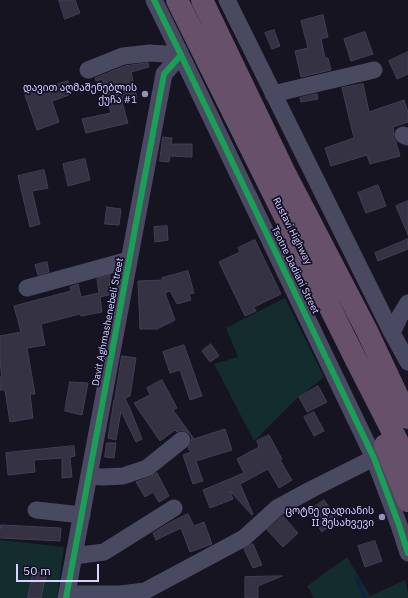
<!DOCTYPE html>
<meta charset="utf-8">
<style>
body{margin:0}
#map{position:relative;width:408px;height:598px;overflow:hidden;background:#161421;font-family:"IBM Plex Sans",sans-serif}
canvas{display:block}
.scale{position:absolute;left:16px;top:564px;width:83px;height:18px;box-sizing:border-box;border:2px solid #d9d4ff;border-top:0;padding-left:5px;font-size:12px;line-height:14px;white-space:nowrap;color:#d9d4ff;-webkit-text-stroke:3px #130f26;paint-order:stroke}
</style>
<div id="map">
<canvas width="408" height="598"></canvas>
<div class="scale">50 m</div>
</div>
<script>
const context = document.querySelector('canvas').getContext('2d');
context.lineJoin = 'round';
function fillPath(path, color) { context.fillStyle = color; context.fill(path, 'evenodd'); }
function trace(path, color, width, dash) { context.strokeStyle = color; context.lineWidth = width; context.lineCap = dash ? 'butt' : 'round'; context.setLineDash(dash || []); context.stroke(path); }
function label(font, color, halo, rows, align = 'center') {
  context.font = font + ' "IBM Plex Sans","Noto Sans Georgian",sans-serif'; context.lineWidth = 3.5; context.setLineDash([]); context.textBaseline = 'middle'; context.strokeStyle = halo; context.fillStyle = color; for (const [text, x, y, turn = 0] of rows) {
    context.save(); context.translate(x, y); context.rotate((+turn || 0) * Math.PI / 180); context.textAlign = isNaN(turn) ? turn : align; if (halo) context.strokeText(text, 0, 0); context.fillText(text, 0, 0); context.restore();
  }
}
fillPath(new Path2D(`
 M285 298 324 377 295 400 254 441 214 364 238 357 226 328Z
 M0 540 64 547 57 598H0Z
 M347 557 370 596 405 580 408 593V598H314L307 586Z`), '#132c2d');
trace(new Path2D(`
 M357 579 365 598`), '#0d2144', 3.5);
const building = new Path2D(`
 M59 0H75L80 13 65 19Z
 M323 15 328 37 321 39 325 58H328L331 70 301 77 295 51 308 48 301 21Z
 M274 30 280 46 272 49 265 33Z
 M365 32 373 54 351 61 344 39Z
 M408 52V74L397 79 389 61Z
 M148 63 149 67 131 72 137 98 122 102 128 123 86 133 82 119 111 113 102 79 96 81 95 78 125 66Z
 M68 81 71 89 67 90 69 95 52 101 59 122 37 130 25 95Z
 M363 84 369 112 404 100 408 112V122L393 127 394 131 393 137 396 142 400 156 370 164 367 155 331 166 325 148 354 138 342 88Z
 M317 94 318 99 301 102 300 98Z
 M163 137 172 138 171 144H192V157L170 156 169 162 160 161Z
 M85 159 90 180 68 186 63 164Z
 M44 170 48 188 32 191 40 224 30 227 18 176Z
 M378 185 386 206 366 213 358 193Z
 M408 201V235L396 206Z
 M107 207 121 209 119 225 105 224Z
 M167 226 168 240 155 242 154 227Z
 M408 239V249L378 261 375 253Z
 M255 240 281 294 254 307 256 311 245 316 219 262 240 252 238 248Z
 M47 262 49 272 38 275 35 265Z
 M188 271 194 293 189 294 191 300 177 304 170 291 165 293 175 320 157 329H140L138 281 163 280 162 278Z
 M110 275 109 295 100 297 102 312 81 316 80 314 41 324 45 345 27 348 35 394H30L33 418 10 422 5 390H0V377H2L0 364V336L21 332 14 306 71 291 70 287 78 284 81 297 99 293 97 279Z
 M211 344 219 356 210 362 202 351Z
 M184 345 202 396 190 400 180 370 170 373 163 352Z
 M122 356 136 358 130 396 125 398 128 405V406H129L142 439 136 442 121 411 116 440 108 438 114 400H115V398Z
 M162 380 177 408 173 410 194 439 225 429 232 450 196 461 203 481 193 484 183 455 191 452 188 448 191 443 192 438 190 434 185 431 181 430 177 432 175 430 160 441 134 403 150 395 147 388Z
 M70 382 88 383 82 415 65 411Z
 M318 386 327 402 307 412 299 397Z
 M314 412 324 431 314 436 304 417Z
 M269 435 282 459 280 460 292 480 279 488 268 469 240 484 253 514 252 515 230 491 233 499 210 508 203 490 244 473 237 459 259 447 257 441Z
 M107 443H116L114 458 105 457Z
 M74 446 75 456 70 457 72 477 62 478V458L34 460 35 472 8 475 6 453Z
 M157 473 169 496 159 502 153 492 145 497 136 482 150 477Z
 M324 500 338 519 322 532 308 512Z
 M188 514 194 526 204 522 212 544 190 552 181 528 156 540 153 533 169 523Z
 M283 516 298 533 283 547 267 530Z
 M1 525 61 528 60 541 0 538Z
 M375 541 382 561 365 567 358 546Z
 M253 544 262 565 253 568 244 549Z
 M34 571 46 574 41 598H28Z
 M282 576 258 586V598H245V577Z`);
fillPath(building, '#343243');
trace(building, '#433f54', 1);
trace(new Path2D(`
 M154 0 181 55 374 458 399 525 408 553
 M227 0 392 333 408 362
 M88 70 123 56 150 53 181 55
 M273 94 374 70
 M403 135 408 137
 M27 288 129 260
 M392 333 400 316 408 303
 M89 476 103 477 123 476 147 468 182 440
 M36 510 82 515
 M74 556 104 552 174 508
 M67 594H120L145 591 244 538 277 508 312 489 374 458
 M66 598 164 74 181 55`), '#4a4962', 17);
trace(new Path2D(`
 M177 0 357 362 408 462
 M202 0 285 173 367 331 408 418
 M385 445 408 501`), '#67516a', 22);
trace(new Path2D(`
 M154 0 181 55 374 458 399 525 408 553
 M66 598 164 74 181 55`), '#1a9f57', 6);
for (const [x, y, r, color] of [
 [145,94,4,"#9591b1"],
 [382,517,4,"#9591b1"]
]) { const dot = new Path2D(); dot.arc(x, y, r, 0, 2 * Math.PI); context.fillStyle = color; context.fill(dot); trace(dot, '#130f26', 1.5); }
label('10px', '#d9d4ff', '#130f26', [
 ["დავით აღმაშენებლის",137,88],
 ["ქუჩა #1",137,100],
 ["ცოტნე დადიანის",374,511],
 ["II შესახვევი",374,523]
], 'right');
label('10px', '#d9d4ff', '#130f26', [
 ["Rustavi Highway",292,231,63],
 ["Tsotne Dadiani Street",295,270,64],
 ["Davit Aghmashenebeli Street",108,322,-79]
]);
</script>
